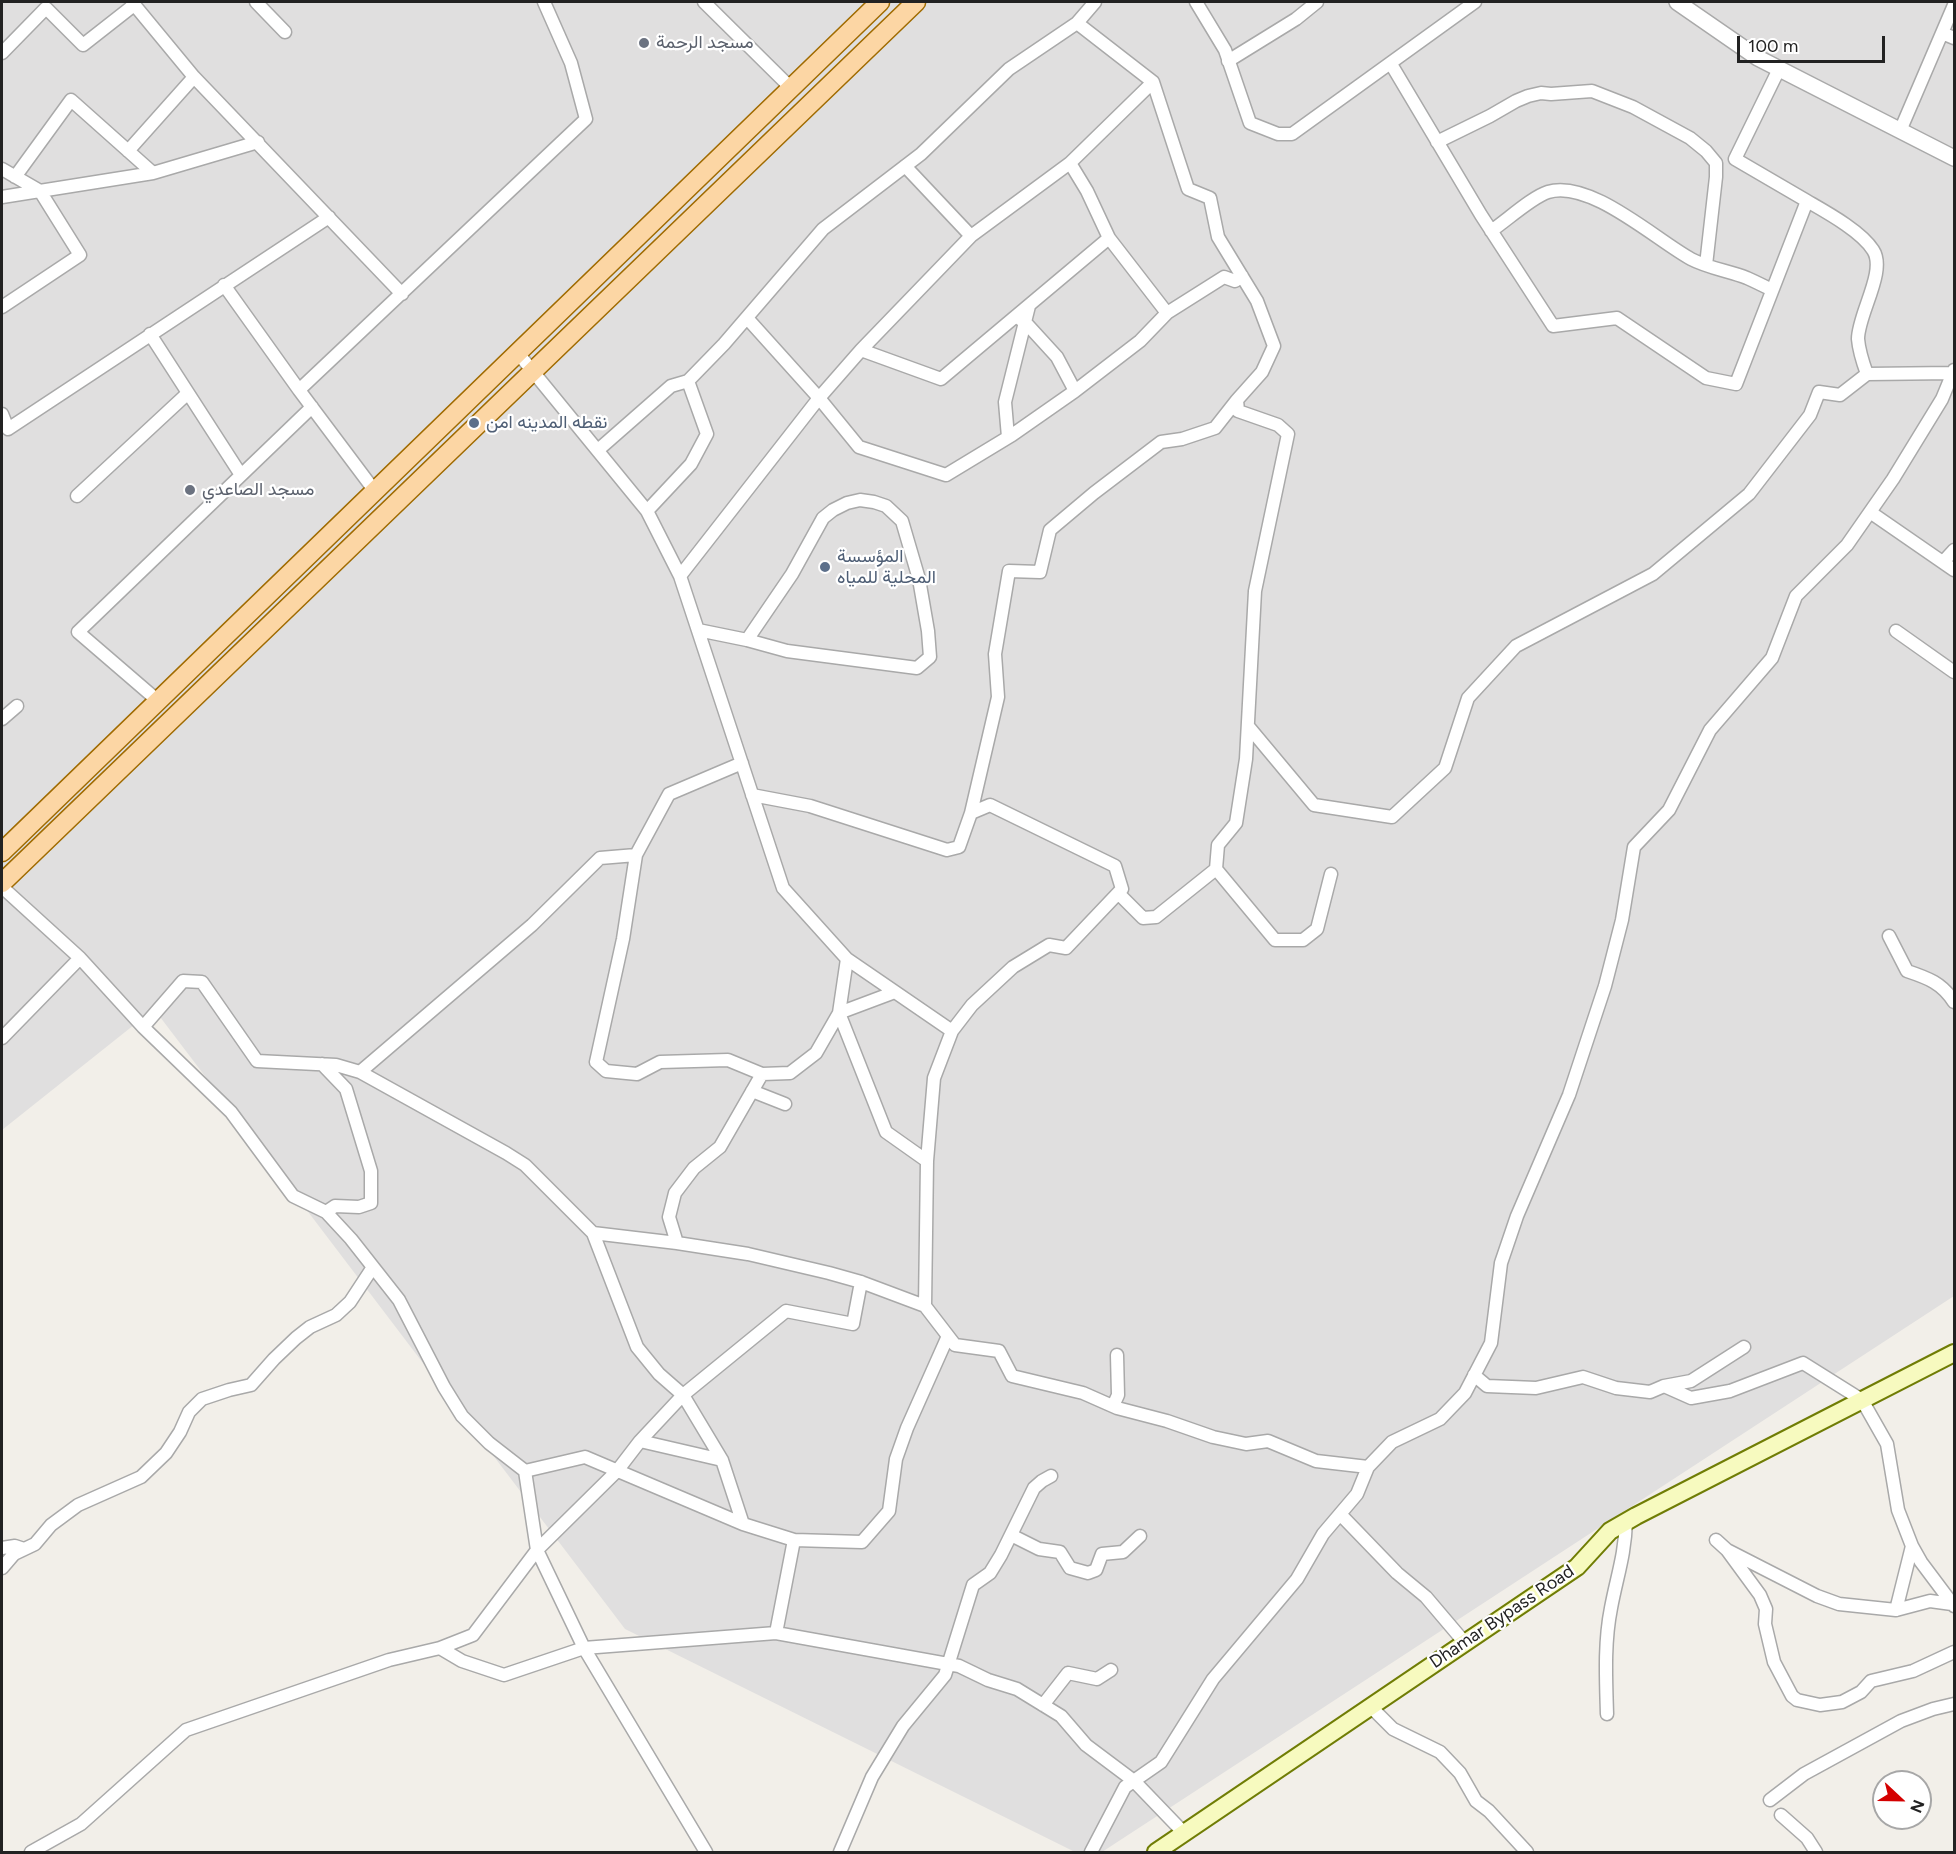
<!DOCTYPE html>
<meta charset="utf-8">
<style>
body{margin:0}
#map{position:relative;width:1956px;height:1854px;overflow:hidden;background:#f2efe9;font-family:Figtree,sans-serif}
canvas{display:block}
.frame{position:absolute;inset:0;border:3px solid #222;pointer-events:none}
.north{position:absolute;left:1872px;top:1770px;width:60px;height:60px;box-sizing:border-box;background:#fff;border:2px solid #a7a7a7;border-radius:50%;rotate:112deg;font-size:16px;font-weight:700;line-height:24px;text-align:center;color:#222}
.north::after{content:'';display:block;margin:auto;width:21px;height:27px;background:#d40000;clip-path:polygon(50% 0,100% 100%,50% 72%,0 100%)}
.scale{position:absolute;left:1737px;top:36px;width:148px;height:27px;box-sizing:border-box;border:3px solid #222;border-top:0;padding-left:8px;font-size:18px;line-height:21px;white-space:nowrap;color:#222;-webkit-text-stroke:4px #fff;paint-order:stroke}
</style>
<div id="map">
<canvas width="1956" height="1854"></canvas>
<div class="frame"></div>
<div class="north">N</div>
<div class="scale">100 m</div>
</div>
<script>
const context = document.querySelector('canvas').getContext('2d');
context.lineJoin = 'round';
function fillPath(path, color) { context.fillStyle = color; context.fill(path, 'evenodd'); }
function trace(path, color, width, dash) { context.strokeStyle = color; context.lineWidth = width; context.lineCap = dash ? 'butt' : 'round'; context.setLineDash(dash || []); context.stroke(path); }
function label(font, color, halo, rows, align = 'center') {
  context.font = font + ' Figtree,Vazirmatn,sans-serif'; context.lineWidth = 4.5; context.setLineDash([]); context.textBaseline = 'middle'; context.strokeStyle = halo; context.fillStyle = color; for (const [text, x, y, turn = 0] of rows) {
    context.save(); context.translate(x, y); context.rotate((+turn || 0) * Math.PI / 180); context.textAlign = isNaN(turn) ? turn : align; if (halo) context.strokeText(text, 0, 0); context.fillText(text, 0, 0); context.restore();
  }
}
fillPath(new Path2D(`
 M2 2H1954V1296L1102 1852H1075L625 1629 154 1009 2 1130Z`), '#e0dfdf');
const minor = new Path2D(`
 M132 2 194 77 402 294
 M256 2 285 32
 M704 2 791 88
 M1196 2 1225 50 1250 123 1278 134H1292L1475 2
 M1942 33 1954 38
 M2 53 46 8 83 45 134 5
 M1228 61 1296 19 1317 2
 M1391 64 1481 215 1553 326 1617 318 1706 378 1736 384 1807 201 1735 159 1779 69
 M1153 82 1188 189 1210 198 1218 237 1257 301 1274 346 1262 372 1237 400 1238 411 1278 425 1288 434 1255 591 1246 759 1236 823 1218 845 1216 869
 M1900 131 1954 5
 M1437 142 1490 116 1516 101 1528 96 1541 93 1551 94 1592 91 1633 107 1690 138 1706 151 1716 163V177L1706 265
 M128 151 194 77
 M1070 163 1087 191 1109 238 1167 313
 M905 166 971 236
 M2 169 40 191 80 255 2 307
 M15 177 71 100 153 173
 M2 197 153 173 258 142
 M1807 201C1826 212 1861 231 1873 250 1887 271 1858 314 1858 339 1859 351 1863 363 1867 374
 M1491 231C1506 221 1532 197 1548 192 1590 179 1656 240 1691 259 1708 268 1729 271 1747 278 1756 282 1764 286 1772 290
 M224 285 299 390 374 490
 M747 318 819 398 859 447 946 475 1012 435 1075 391 1140 341 1167 313 1224 277 1235 281 1242 276
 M1020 319 1025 322 1057 357 1075 391
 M150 334 241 475
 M861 350 941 379 1109 238
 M517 352 647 511 680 576 783 888 847 959 952 1031
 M299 390 586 119 571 63 544 2
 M2 414 8 429 329 217
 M1008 437 1005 402 1029 306
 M598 450 671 386 688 381
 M77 496 188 393
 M647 511 691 464 707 434 688 381 724 344 823 229 921 154 1009 69 1077 23 1095 2
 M1870 512 1954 570
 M1943 562 1954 550
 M680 576 819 398 861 350 971 236 1070 163 1153 82 1077 23
 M698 630 747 640 792 574 823 518 833 510 847 503 860 500 874 502 886 506 902 521 919 579 928 631 930 657 917 668 787 651 747 640
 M1896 631 1954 672
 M157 700 78 632 312 407
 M2 719 17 706
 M1248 726 1314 805 1392 817 1445 768 1468 698 1516 646 1653 574 1749 494 1810 415 1819 392 1840 395 1867 374 1953 373
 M742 763 669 794 636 855 623 939 596 1062 606 1071 637 1074 660 1062 728 1060 762 1074 790 1073 816 1053 839 1013 847 959
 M752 795 810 806 947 850 959 847 971 813 990 805 1115 866 1122 889 1066 948 1049 945 1013 967 972 1005 952 1031 934 1078 927 1161 925 1306 955 1345 999 1351 1012 1376 1083 1393 1117 1408 1167 1421 1213 1437 1246 1444 1268 1441 1316 1461 1368 1467
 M971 813 998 697 995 654 1009 571 1040 572 1050 530 1094 493 1161 442 1182 439 1215 428 1237 400
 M2 887 80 958 143 1027 231 1112 293 1196 326 1212 351 1239 399 1300 444 1387 462 1416 489 1443 525 1471 537 1550 473 1635 440 1648 389 1660 186 1730 81 1824 31 1852
 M1118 893 1143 918 1156 917 1216 869 1275 940H1303L1317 929 1331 874
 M1889 936 1907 971C1928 978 1942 983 1954 1002
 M895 992 839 1013 886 1132 927 1161
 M143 1027 183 981 202 982 257 1061 336 1065 360 1072 506 1153 525 1165 593 1233 677 1243 748 1254 829 1273 861 1282 925 1306
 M2 1038 80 958
 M322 1064 346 1089 371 1171V1203L359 1207 335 1206 326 1212
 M360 1072 532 925 600 858 636 855
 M752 1091 785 1104
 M593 1233 637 1347 659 1374 683 1395 722 1460 743 1524
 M677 1243 669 1217 675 1193 694 1168 720 1147 762 1074
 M1474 1375 1487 1386 1536 1388 1583 1377 1616 1388 1650 1392 1664 1386 1691 1398 1730 1391 1803 1363 1862 1400 1887 1444 1898 1510 1912 1546 1921 1562 1954 1606
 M1664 1386 1691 1381 1744 1347
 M1113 1406 1118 1395 1117 1355
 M640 1441 722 1460
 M525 1471 585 1457 743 1524 794 1540
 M1340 1514 1397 1573 1426 1597 1465 1643
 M1011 1535 1039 1549 1060 1552 1070 1568 1088 1573 1096 1570 1102 1554 1123 1552 1140 1536
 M1716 1540 1727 1550 1817 1596 1839 1604 1896 1610 1930 1601 1952 1604
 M2 1548 15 1546 24 1549
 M1727 1550 1760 1595 1766 1609 1765 1624 1774 1662 1792 1696 1797 1700 1820 1705 1842 1702 1861 1692 1871 1681 1913 1671 1954 1652
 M2 1568 14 1554 35 1544 51 1525 78 1505 141 1477 166 1453 180 1432 189 1412 202 1399 229 1390 251 1385 274 1359 296 1338 310 1327 336 1315 350 1302 373 1267
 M1896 1610 1912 1546
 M776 1633 794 1540 862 1542 889 1511 896 1459 907 1428 948 1336
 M440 1648 462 1661 504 1675 584 1648 537 1550 617 1471 640 1441 683 1395 786 1311 853 1324 861 1282
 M1043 1705 1068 1673 1097 1679 1111 1670
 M1371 1707 1393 1729 1440 1752 1460 1773 1476 1801 1489 1811 1527 1852
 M1607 1714C1606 1679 1604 1643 1611 1608 1617 1576 1625 1555 1626 1521
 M1770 1800 1804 1774 1901 1721 1933 1709 1954 1704
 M1781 1815 1807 1838 1816 1852
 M706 1852 584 1648 776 1633 959 1666 988 1680 1017 1689 1061 1716 1086 1745 1134 1781 1184 1833
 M840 1852 872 1777 903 1726 945 1675 973 1585 990 1573 1001 1555 1034 1488 1042 1481 1051 1476
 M1091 1852 1125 1787 1161 1762 1213 1679 1297 1579 1323 1534 1357 1494 1368 1467 1392 1442 1440 1419 1465 1393 1491 1343 1501 1263 1517 1216 1569 1095 1605 986 1622 920 1634 847 1669 810 1710 730 1772 658 1796 596 1847 545 1893 479 1942 399 1954 370`);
const tertiary = new Path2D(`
 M1677 2 1758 58 1954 158`);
const secondary = new Path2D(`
 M1156 1852 1577 1567 1610 1531 1636 1516 1954 1353`);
const primary = new Path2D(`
 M2 852 880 2
 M2 883 916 2`);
trace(minor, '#a9a9a9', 15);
trace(tertiary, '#a9a9a9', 18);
trace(secondary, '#707d05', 20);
trace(primary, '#a06b00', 21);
trace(minor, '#fff', 12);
trace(tertiary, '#fff', 15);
trace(secondary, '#f7fabf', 16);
trace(primary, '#fcd6a4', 18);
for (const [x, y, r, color] of [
 [644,43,6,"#6b7280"],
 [474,423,6,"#5c6f8a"],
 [190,490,6,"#6b7280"],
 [825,567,6,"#5c6f8a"]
]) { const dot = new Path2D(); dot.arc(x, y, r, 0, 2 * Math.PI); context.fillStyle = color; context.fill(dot); trace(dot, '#fff', 2); }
label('18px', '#5b616d', '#fff', [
 ["مسجد الرحمة",656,43],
 ["مسجد الصاعدي",202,490]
], 'left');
label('18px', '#4e5e75', '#fff', [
 ["نقطه المدينه امن",486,423],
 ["المؤسسة",837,557],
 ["المحلية للمياه",837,578]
], 'left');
label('18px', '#222', '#fff', [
 ["Dhamar Bypass Road",1502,1617,-34]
]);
</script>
